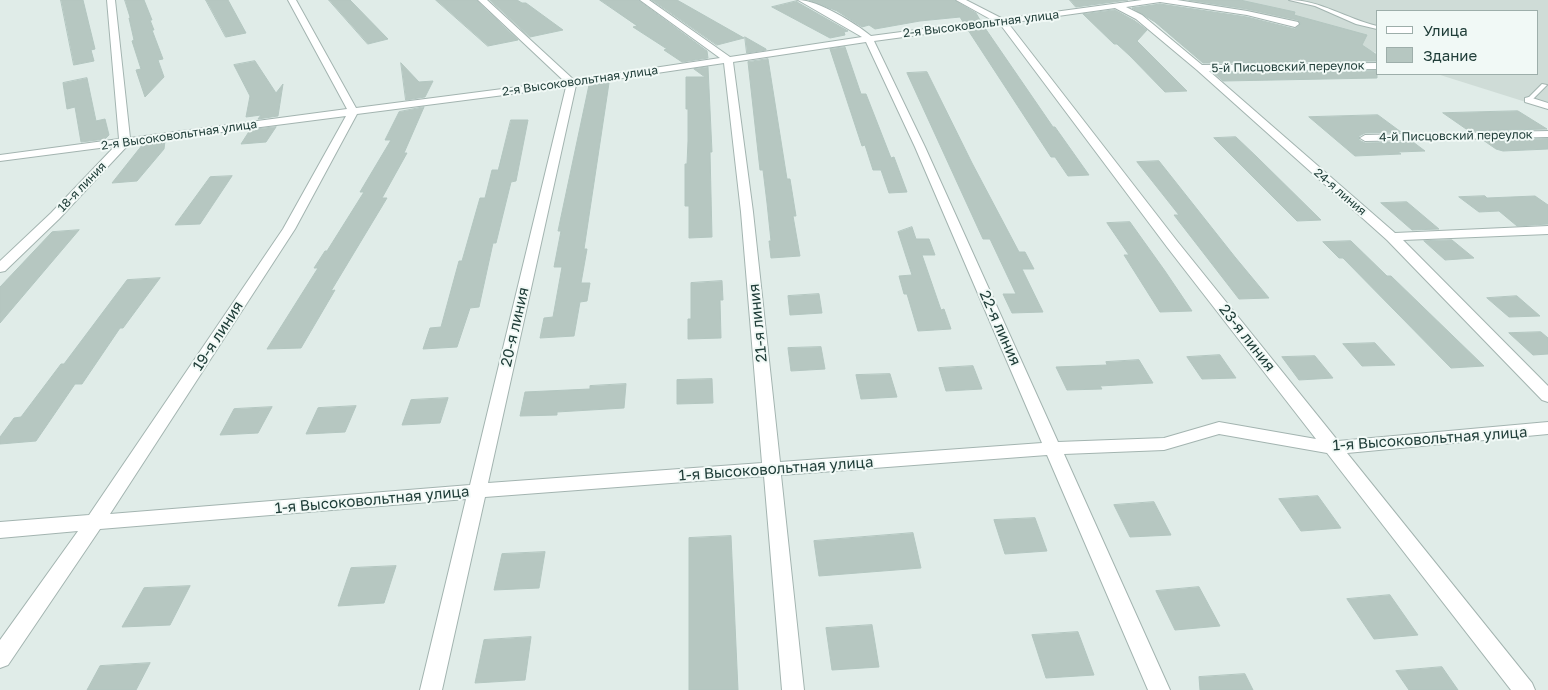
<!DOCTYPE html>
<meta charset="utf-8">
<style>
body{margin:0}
#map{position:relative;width:1548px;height:690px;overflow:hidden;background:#e0ece8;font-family:"Golos Text",sans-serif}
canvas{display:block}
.legend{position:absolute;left:1376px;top:10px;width:162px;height:65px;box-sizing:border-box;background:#f1f9f6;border:1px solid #9daeaa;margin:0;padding:6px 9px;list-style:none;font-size:15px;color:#203e39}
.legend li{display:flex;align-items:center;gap:10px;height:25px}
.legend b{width:25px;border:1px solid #9daeaa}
</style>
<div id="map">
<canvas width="1548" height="690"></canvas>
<ul class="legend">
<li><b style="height:6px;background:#fff"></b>Улица</li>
<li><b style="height:14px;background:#b6c7c1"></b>Здание</li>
</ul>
</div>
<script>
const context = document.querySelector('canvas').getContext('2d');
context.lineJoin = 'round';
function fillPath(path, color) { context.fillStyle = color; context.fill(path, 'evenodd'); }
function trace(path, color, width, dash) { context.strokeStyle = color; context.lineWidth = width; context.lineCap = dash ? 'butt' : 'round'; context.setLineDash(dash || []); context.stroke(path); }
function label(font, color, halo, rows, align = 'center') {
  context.font = font + ' "Golos Text",sans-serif'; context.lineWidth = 4; context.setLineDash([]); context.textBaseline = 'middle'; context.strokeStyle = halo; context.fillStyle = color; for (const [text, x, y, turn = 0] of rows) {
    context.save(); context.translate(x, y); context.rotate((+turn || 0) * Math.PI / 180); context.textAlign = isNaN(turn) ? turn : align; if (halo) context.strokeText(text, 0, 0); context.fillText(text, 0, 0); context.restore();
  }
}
fillPath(new Path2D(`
 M1167 0H1548V109L1437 74H1537V11H1377V53L1310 31 1245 13Z`), '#cfdcd7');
const building = new Path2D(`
 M61 0H83L95 49 91 50 94 61 74 65Z
 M125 0H144L152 20H150L154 30H152L163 59 158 60 164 77 145 97 136 70 141 69 132 41 134 40 129 18H130Z
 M206 0H228L246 33 226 37Z
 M329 0H350L388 39 368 44Z
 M436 0H476L518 40 488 46Z
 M490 0H517L522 3H526L563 30 530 37Z
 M600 0H638L707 51 708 58 682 62 664 50 667 49 633 27 637 26Z
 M652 0H677L744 38 717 45Z
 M809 0H954L976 13 980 20 963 22 960 17 920 21 875 29 869 25 862 27 837 11Z
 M1070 0H1128L1076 7Z
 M1189 0H1240L1295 12 1294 15 1367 35 1362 45 1377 55V61L1203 63 1155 22 1132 8 1160 4 1247 17 1295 29 1301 24 1298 20 1247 9Z
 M797 1V2L848 31 844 32 845 35 830 38 772 7Z
 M1115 10 1135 21 1147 30 1137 41 1187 91 1165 92 1130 56 1117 44H1114L1083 14Z
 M985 28 1053 127H1055L1089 175 1068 176 1055 157H1051L968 30Z
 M745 37 766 49V50L747 53Z
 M845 47 861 94H866L891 158 894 157 907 192 889 193 881 170H873L865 145 862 146 830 49Z
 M768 59 787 179H790L796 216H793L800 256 771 258 769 241H771L767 203 763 170H760L748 62Z
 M255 61 276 93 283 84 278 116 258 119 261 115 246 117 250 96 234 65Z
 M401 63 419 82 433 81 425 97 406 100Z
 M708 67 712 152H710L712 237 689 238V206H685V164H687L688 141V109H686V77H705L694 69Z
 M1377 71V78L1223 81 1214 73Z
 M927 72 972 163 1019 252H1025L1034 269H1022L1043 312 1012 313 1003 294H1016L990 239H983L907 73Z
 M87 78 96 121 105 119 109 135 105 139 81 142 75 107 67 109 63 83Z
 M609 83 584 249H587L581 283H590L587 301 580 302 574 336 540 338 544 318 553 317 562 267H554L561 231H558L589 85Z
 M424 107 404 153H407L382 198H387L331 291 335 290 301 348 267 349 318 268H314L325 251H327L364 192H360L391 140H385L399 112Z
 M1518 111 1547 129 1469 131 1443 113Z
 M1378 115 1401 132 1365 133 1359 136V140L1365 143 1413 142 1425 151 1398 152 1401 154 1355 156 1309 117Z
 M511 120H528L516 181 511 182 496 243H493L479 307 470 308 457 347 423 349 430 328 441 327 459 261H462L480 198H485L492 170H498Z
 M276 127 266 142 241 144 250 130Z
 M1236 137 1257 157 1321 220 1297 221 1214 138Z
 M1548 139V149L1503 151 1496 149 1483 140Z
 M165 141 164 149 137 181 112 183 143 144Z
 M1159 161 1235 257 1269 298 1239 299 1174 215H1179L1137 162Z
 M232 176 200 224 175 225 210 177Z
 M1485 196 1487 198 1535 196 1548 205V224L1517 226 1499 211 1479 212 1459 197Z
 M1407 202 1439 229 1412 230 1381 203Z
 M1130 222 1165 271 1192 311 1160 312 1124 255H1129L1107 223Z
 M912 227 916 239H929L935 255H922L941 310 944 309 951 329 918 331 907 294H904L899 276 912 275 898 232Z
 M79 230 0 323V287L52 232Z
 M1452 240 1474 258 1445 260 1424 241Z
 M1351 241 1387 276H1391L1484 366 1451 368 1343 258H1339L1323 242Z
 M160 278 123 328H120L82 384H75L36 441 0 444V437L14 418 21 417 61 364H64L127 280Z
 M722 281 723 300H720L721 338 688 339V319H691V283Z
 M819 294 822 313 790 315 788 296Z
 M1517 296 1540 316 1509 317 1487 298Z
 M1541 332 1548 338V354L1533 355 1509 333Z
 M1375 343 1395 365 1362 366 1343 344Z
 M821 347 825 369 791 371 788 348Z
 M1220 355 1236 378 1202 379 1187 357Z
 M1315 356 1333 378 1299 380 1282 357Z
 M1139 360 1153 383 1100 386 1102 389 1067 390 1056 367 1107 365 1106 362Z
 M973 366 982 389 946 391 939 368Z
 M890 374 897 397 861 399 856 375Z
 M712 379 713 403 677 404V380Z
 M626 384 624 408 557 412V415L520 416 525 392 590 389V386Z
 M448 398 440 423 402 425 411 400Z
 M356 406 345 432 306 434 318 408Z
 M272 407 258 433 220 435 234 409Z
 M1318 496 1341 528 1301 531 1279 499Z
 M1154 502 1171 535 1130 537 1114 505Z
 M1035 518 1047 551 1005 554 994 520Z
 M913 533 921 568 819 576 814 541Z
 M731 536 738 690H689V538Z
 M545 552 539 588 494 590 502 554Z
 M396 566 384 603 338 606 351 568Z
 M190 586 170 625 122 627 144 588Z
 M1199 587 1220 626 1175 630 1156 591Z
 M1390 595 1418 635 1374 639 1347 599Z
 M872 625 879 667 832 670 826 628Z
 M1078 632 1094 675 1046 678 1032 635Z
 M531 637 525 680 475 683 484 640Z
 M150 663 136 690H87L100 666Z
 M1442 667 1458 690H1409L1396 671Z
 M1245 674 1253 690H1200L1199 677Z`);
fillPath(building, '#b6c7c1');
trace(building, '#b3c6c0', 1);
const lane = new Path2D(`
 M1289 0C1320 0 1347 19 1377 26V29L1356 24 1315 6Z
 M1542 84 1547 85 1531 101H1527V99Z`);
const street = new Path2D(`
 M107 0H115L130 138 347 109 288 0H296L356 108 564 81 478 0H487L574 80 720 58 640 0H649L730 57 862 37 798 0C818 0 855 23 871 36L992 20 956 0H966L1003 19 1142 0H1177L1247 11 1298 22 1299 24 1295 27 1247 15 1160 2 1126 7 1142 15 1202 65 1377 63V69L1209 71 1395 233 1548 226V234L1403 240 1548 386V402L1542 400 1387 240 1197 70 1136 19 1115 8 1008 23 1177 241 1338 441 1548 422V434L1347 453 1532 683 1535 690H1511L1327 453 1219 434 1164 450 1064 454 1170 690H1148L1047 455 781 475 804 690H782L764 476 485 497 442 690H420L466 499 100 529 8 665 0 668V640L78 531 0 538V522L89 515 283 229 346 116 129 144 59 219 5 271 0 272V261L51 213 115 146 0 161V155L119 139ZM1000 24 1167 247 1316 439 1219 422 1164 438 1058 442 925 147 874 41ZM866 42 915 147 1042 443 780 462 753 212 733 62ZM724 63 741 212 762 463 488 483 576 85ZM566 87 470 485 110 514 295 229 357 114Z
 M1529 97 1548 103V109L1525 102V98Z
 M1548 131V137L1365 141 1360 138 1365 135Z`);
trace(lane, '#a3b4b0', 2);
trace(street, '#a3b4b0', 2);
fillPath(lane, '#fff');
fillPath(street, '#fff');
label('12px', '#203e39', '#f1f9f6', [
 ["2-я Высоковольтная улица",981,24,-7],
 ["5-й Писцовский переулок",1288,67,-1],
 ["2-я Высоковольтная улица",580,81,-8],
 ["2-я Высоковольтная улица",179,135,-8],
 ["4-й Писцовский переулок",1456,136,-1],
 ["18-я линия",82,187,-46],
 ["24-я линия",1340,192,41]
]);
label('15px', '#203e39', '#f1f9f6', [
 ["21-я линия",758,323,-96],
 ["20-я линия",515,327,-77],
 ["22-я линия",1000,328,66],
 ["19-я линия",218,336,-57],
 ["23-я линия",1247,338,52],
 ["1-я Высоковольтная улица",1430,439,-4],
 ["1-я Высоковольтная улица",776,469,-4],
 ["1-я Высоковольтная улица",372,500,-5]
]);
</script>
